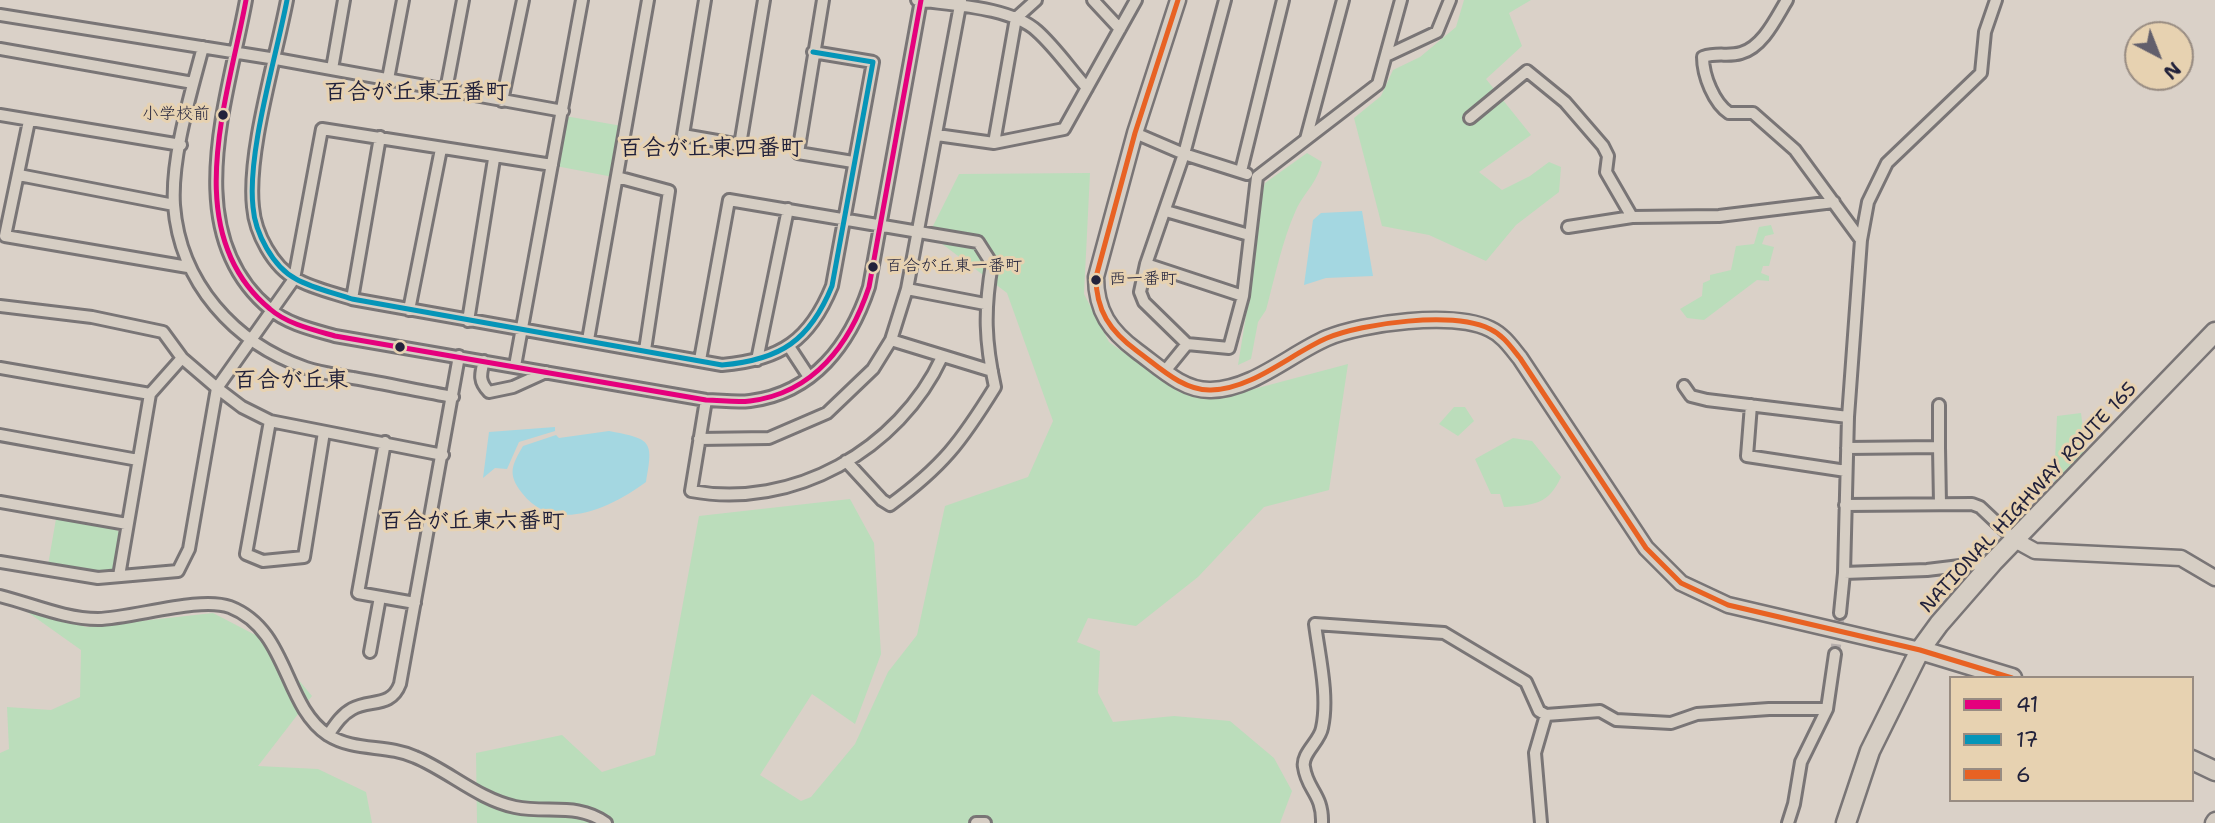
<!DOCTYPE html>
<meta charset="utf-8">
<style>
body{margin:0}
#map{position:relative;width:2215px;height:823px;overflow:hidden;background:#dad1c8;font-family:"Shantell Sans",sans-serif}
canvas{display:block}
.legend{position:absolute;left:1949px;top:676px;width:245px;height:126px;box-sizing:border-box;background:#e7d2b1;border:2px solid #988c82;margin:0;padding:9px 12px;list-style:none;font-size:21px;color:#22223b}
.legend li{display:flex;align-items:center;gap:14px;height:35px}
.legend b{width:35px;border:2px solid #988c82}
.north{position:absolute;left:2124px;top:21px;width:70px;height:70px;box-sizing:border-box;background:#e7d2b1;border:2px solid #988c82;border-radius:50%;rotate:138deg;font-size:19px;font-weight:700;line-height:28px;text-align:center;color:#22223b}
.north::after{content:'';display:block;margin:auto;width:24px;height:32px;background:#625f6c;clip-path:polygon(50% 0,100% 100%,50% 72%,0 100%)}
</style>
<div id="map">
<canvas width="2215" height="823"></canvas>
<ul class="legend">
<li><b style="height:9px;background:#e5007d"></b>41</li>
<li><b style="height:9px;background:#0595b8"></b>17</li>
<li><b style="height:9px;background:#e86223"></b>6</li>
</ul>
<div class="north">N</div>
</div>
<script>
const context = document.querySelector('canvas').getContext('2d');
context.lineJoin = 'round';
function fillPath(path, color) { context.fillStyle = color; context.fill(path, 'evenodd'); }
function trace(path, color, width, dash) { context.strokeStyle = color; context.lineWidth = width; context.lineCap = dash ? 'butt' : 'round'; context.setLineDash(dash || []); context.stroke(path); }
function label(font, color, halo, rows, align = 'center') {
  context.font = font + ' "Shantell Sans","Klee One",sans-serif'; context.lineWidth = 6; context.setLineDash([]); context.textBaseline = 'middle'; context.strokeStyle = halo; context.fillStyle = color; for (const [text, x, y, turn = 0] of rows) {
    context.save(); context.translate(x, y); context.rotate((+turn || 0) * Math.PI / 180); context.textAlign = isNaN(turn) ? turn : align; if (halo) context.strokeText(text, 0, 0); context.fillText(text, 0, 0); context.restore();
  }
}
fillPath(new Path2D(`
 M1464 0H1531L1509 13 1522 46 1486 79 1531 135 1479 172 1502 190 1530 176 1549 162 1561 167 1559 192 1516 225 1486 261 1429 235 1382 226 1354 118 1381 96 1393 70 1420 57 1456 27Z
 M565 116 622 126 613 177 556 166Z
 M1307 153 1322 162C1316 185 1305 191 1296 210 1282 241 1275 277 1266 310L1258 322 1251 359 1238 365 1255 260 1260 202 1265 183Z
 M1090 173 1084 294 1109 342 1179 392 1254 389 1348 364 1329 490 1264 507 1198 577 1136 626 1088 618 1077 642 1100 651 1098 693 1113 722 1174 716 1230 721 1274 758 1292 791 1280 823H477L476 753 562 735 602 772 655 755 699 516 850 499 874 543 881 654 855 724 812 694 760 775 801 801 811 797 855 744 888 672 917 635 945 506 1028 477 1053 421 1007 293 929 234 959 174Z
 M1771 225 1774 234 1765 236 1762 244 1774 247 1769 266H1763L1761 273 1769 276V281L1757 280 1704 320 1687 318 1680 309 1702 296 1703 283 1710 280V275L1731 270 1736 246 1754 244 1759 227Z
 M1454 407H1465L1474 421 1458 436 1439 424Z
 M2081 413 2086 452 2054 482 2057 416Z
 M1513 438 1532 441 1561 477C1548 505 1534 505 1504 507L1500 494H1491L1475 459Z
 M56 519 116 529 122 535 113 569 105 574 48 565Z
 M19 606 86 627 213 613 265 640 312 696 258 766 318 769 366 792 372 823H0V753L9 749 7 707 51 710 80 697 81 650Z`), '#bdb');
fillPath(new Path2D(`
 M1362 211 1373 276 1326 278 1304 285 1313 220 1321 213Z
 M555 427V431L519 442 507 469 495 468 483 478 489 432Z
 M609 431C651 439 654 440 646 482 611 508 554 535 522 493 507 474 512 465 523 446L556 435 559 438Z`), '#a4d7e1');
trace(new Path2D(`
 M1835 654 1840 613`), '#b5aeac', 10, [10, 5]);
const minor = new Path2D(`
 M246 0C228 99 178 233 270 309 287 324 314 330 335 336L706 400C720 400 735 403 750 401 814 393 850 344 869 287L921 0
 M287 0C276 58 247 152 253 207 255 233 273 267 296 279 312 288 334 293 352 299L722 365C781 360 810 340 832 286L873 62 813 52
 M705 0 683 135 740 145 764 0
 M823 0 798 153 853 162
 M917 0C951 5 1011 7 1037 31 1055 47 1070 69 1087 88
 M1093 0 1120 29
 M1225 0 1184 154 1146 264 1140 292 1144 302 1187 344 1229 348 1243 296 1257 177 1378 84 1401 0
 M1787 0C1776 18 1763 47 1741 53 1728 57 1718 52 1703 57 1703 76 1714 103 1729 113H1753L1795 150 1861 240
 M0 15 276 59 563 111
 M203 47C191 93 171 157 174 205 180 283 234 343 306 368 321 373 338 375 353 378 387 384 420 391 453 397
 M0 49 193 83
 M1388 55 1437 32 1450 0
 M332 69 344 0
 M388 79 403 0
 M446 90 463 0
 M502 101 523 0
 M0 115 181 145
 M1470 118 1527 71 1565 102 1603 146 1608 156 1606 172 1632 217 1719 216 1834 202
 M29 121 5 236 188 267
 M1135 133 1184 154 1247 174
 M937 135 994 143 1064 129 1136 0
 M1306 139 1343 0
 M994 143 1016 18 1036 0
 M1241 171 1283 0
 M19 175 174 205
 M617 177 669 191 645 350
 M1166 211 1249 235
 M1568 227 1632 217
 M1146 264 1243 296
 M907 289 985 304
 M352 299 380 137
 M0 306 92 317 163 332 182 358 217 388 242 407 270 421 443 455
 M409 310 441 149
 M468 321 494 159
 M588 340 648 0
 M891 340 992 371
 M790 348 809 377
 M700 360 729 200 978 242 992 264C984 310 985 342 995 387 961 442 943 466 890 505L882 500 846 461
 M757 360 788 209
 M484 361C480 375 479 382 489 392L513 387 546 372
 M515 366 582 0
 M0 368 150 394
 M1165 371 1187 344
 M1684 386 1691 396 1707 400 1848 417
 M706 400 691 491C793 510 899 450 942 357
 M1751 405 1747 456 1846 471
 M270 421 246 554 263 561 304 557 324 432
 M0 435 138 460
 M699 439 769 438 827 413 873 369 891 340 907 289 961 0
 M385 442 358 593 415 603
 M1939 447V405
 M1847 448 1939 447 1940 504
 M0 502 127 524
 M1845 505 1972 504 1980 507 2015 540
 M0 562 98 578 178 571 189 549 217 388 294 279 322 129 552 165
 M1844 573 1927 570 1993 562
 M119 576 150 394 182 358
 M0 596C32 604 65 619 98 619 134 618 200 596 230 607 289 630 283 705 328 735 355 752 387 744 415 757 449 771 478 799 515 807 547 814 577 802 606 823
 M1840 613 1844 573 1848 417 1861 240 1868 202 1887 163 1981 73 1985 32 1996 0
 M370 652 380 597
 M328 735C335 725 341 715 352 709 370 699 391 708 400 684L459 356
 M976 823H985
 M1322 823C1323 794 1307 790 1304 767 1301 754 1320 741 1322 728 1329 696 1319 656 1315 624L1444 633 1526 682 1539 711 1546 715 1600 711 1616 720 1671 723 1697 714 1769 709H1827
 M1541 823 1535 753 1546 715
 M1788 823 1794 804 1801 762 1827 709 1835 654`);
const tertiary = new Path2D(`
 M1178 0 1135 133 1096 277C1096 311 1110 331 1137 351 1159 367 1183 391 1211 390 1253 389 1290 354 1327 338 1363 323 1453 311 1490 329 1503 335 1511 347 1520 358L1646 548 1681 583 1728 605 1920 650
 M2015 540 2035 551 2181 558 2215 578
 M2213 823 2215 820`);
const primary = new Path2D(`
 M1920 650 2012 678
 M2192 760 2215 771`);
const trunk = new Path2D(`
 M1846 823 1870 751 1920 650 1939 624 1993 562 2215 332`);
trace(minor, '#797576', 16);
trace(tertiary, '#797576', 19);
trace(primary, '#797576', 23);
trace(trunk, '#797576', 23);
trace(minor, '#d6cec4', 10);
trace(tertiary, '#d6cec4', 14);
trace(primary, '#d6cec4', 18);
trace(trunk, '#d6cec4', 18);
trace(new Path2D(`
 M246 0C228 99 178 233 270 309 287 324 314 330 335 336L706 400C720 400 735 403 750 401 814 393 850 344 869 287L921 0`), '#e5007d', 5);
trace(new Path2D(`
 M287 0C276 58 247 152 253 207 255 233 273 267 296 279 312 288 334 293 352 299L722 365C781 360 810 340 832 286L873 62 813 52`), '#0595b8', 5);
trace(new Path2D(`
 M1178 0 1135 133 1096 277C1096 311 1110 331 1137 351 1159 367 1183 391 1211 390 1253 389 1290 354 1327 338 1363 323 1453 311 1490 329 1503 335 1511 347 1520 358L1646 548 1681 583 1728 605 1920 650 2012 678`), '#e86223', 5);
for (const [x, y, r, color] of [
 [223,115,6,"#22223b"],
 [873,267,6,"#22223b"],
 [1096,280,6,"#22223b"],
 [400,347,6,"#22223b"]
]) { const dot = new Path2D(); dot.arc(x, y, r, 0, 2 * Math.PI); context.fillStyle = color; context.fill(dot); trace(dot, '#e7d2b1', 2.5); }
label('17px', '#22223b', '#e7d2b1', [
 ["小学校前",210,115,"right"],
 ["百合が丘東一番町",886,267],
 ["西一番町",1109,280]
], 'left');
label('19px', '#22223b', '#e7d2b1', [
 ["NATIONAL HIGHWAY ROUTE 165",2029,498,-47]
]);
label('bold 23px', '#22223b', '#e7d2b1', [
 ["百合が丘東五番町",416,93],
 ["百合が丘東四番町",711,149],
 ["百合が丘東",291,381],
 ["百合が丘東六番町",472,522]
]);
</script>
